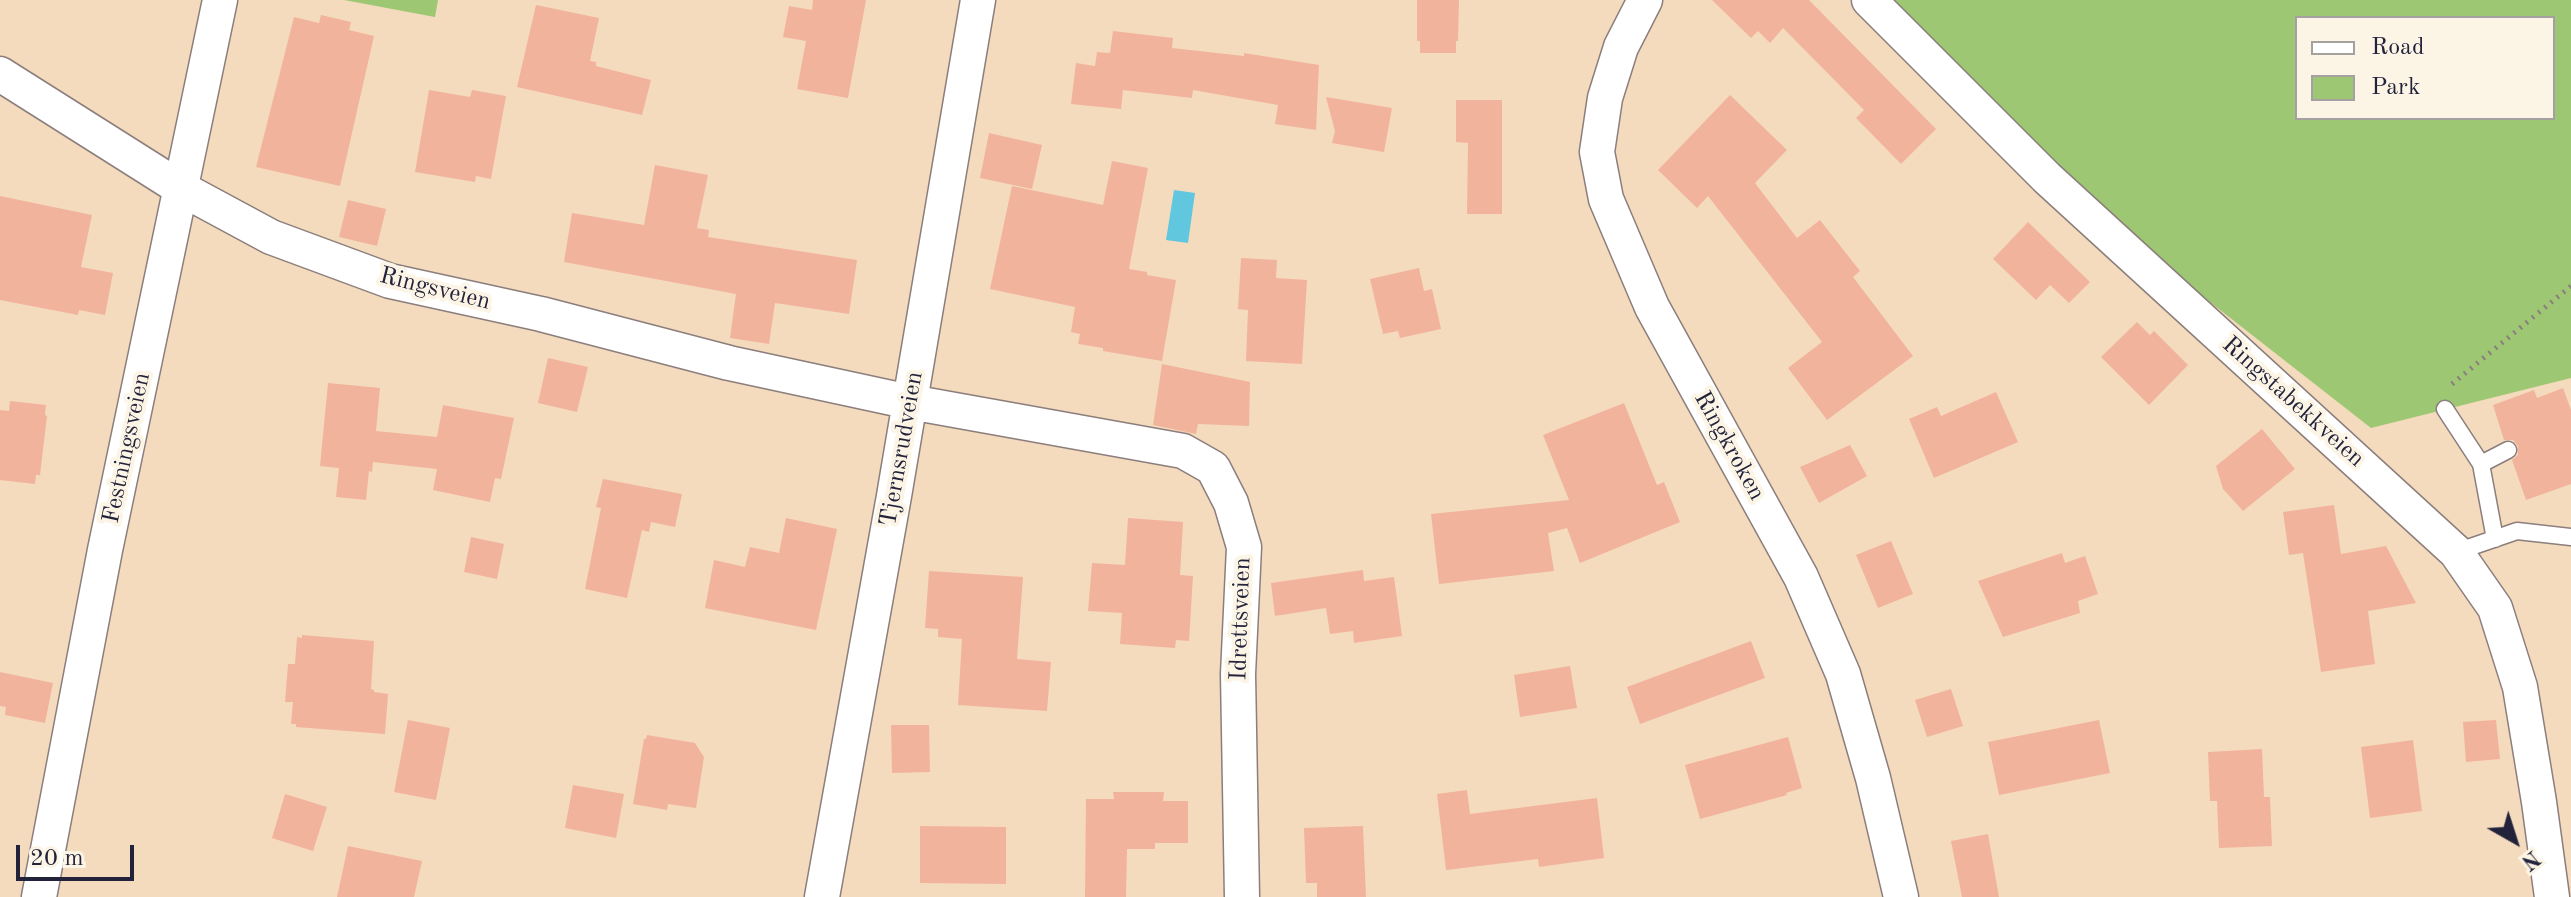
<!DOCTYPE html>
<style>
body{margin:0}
#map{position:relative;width:2571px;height:897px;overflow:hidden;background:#f4dbbd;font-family:"Old Standard TT",serif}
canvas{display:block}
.legend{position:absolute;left:2295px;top:16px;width:260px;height:104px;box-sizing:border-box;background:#fcf5e5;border:2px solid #a5a1a1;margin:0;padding:10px 14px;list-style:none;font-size:24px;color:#22223b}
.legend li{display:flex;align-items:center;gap:16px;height:40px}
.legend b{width:40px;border:2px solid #a5a1a1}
.north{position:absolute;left:2475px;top:801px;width:80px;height:80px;-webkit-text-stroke:6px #fcf5e5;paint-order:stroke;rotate:141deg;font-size:22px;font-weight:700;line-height:32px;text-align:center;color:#22223b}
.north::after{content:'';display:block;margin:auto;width:28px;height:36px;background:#22223b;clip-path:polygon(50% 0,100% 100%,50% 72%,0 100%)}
.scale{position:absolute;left:16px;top:845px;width:118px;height:36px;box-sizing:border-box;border:4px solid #22223b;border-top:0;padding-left:10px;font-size:24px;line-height:28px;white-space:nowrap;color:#22223b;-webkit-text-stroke:6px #fcf5e5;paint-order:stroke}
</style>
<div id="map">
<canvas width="2571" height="897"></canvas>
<ul class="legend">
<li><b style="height:10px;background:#fff"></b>Road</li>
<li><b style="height:22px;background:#9dc773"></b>Park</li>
</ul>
<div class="north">N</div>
<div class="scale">20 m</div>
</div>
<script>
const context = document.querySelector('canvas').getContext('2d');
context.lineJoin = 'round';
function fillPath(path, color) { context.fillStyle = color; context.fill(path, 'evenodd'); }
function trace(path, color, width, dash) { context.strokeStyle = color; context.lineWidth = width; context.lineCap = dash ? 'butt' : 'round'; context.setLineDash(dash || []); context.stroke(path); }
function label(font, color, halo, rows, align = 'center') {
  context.font = font + ' "Old Standard TT",serif'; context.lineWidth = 8; context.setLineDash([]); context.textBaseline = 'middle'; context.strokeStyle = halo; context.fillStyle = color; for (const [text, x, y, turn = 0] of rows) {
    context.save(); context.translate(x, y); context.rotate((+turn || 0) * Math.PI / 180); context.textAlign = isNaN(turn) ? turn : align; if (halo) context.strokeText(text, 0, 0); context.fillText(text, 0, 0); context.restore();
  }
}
fillPath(new Path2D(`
 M344 0H438L435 17Z
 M1867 0H2571V378L2371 428 2050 177ZM2297 18H2553V118H2297Z`), '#9dc773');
fillPath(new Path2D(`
 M1174 190 1195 193 1188 243 1166 240Z`), '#61c7df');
fillPath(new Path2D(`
 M813 0H866L848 98 797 89 806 41 783 37 789 6 812 10Z
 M1417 0H1459L1458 41H1456V53H1420V41H1417Z
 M1712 0H1809L1936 129 1901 164 1856 118 1864 110 1783 28 1770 43 1758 31 1751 38Z
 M536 5 599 18 590 61 596 62V66L651 80 642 115 517 87Z
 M321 15 351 22 349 30 374 36 340 186 256 167 294 17 319 23Z
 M1113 31 1173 38 1172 48 1244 56V53L1319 65 1316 130 1275 124 1278 105 1193 90 1192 98 1123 90 1121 109 1071 104 1076 63 1095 66 1097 52 1110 53Z
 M429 90 470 97 472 90 506 96 491 179 476 176 475 182 415 172Z
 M1730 95 1787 150 1755 183 1797 238 1820 220 1860 271 1853 277 1913 356 1827 420 1788 368 1822 342 1708 196 1697 208 1658 170Z
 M1326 97 1392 108 1384 152 1332 143 1335 131Z
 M1456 100H1502V214H1467L1468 143 1456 142Z
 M989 133 1042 145 1032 189 980 178Z
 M1112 161 1148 168 1129 269 1147 272V275L1176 280 1162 361 1103 351V348L1078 344 1080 334 1071 332 1075 307 990 289 1012 186 1103 205Z
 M655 165 708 175 697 228 709 230 708 237 857 260 849 314 775 303 769 344 730 338 736 294 564 262 572 213 644 225Z
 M0 196 92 215 81 267 113 273 105 315 79 310 78 315 0 300Z
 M348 200 386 209 377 246 339 237Z
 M2028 222 2090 282 2069 303 2050 285 2036 300 1993 259Z
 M1241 258 1277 260 1276 278 1307 280 1302 364 1246 361 1248 310 1238 309Z
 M1419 268 1424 291 1432 289 1441 329 1400 338 1398 331 1383 334 1370 279Z
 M2137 322 2150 335 2154 331 2188 365 2149 405 2101 357Z
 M548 358 588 367 577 412 538 403Z
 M1162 364 1250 382 1249 426 1198 424 1196 434 1153 425Z
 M328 383 380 388 376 431 437 437 443 405 514 418 501 479 495 478 490 502 433 490 437 469 373 462 372 472 369 471 366 500 336 497 339 468 320 466Z
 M2563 388 2571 410V484L2526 500 2512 460 2518 455V446L2513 440H2504L2493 405 2534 390 2537 398Z
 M1996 392 2018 442 1934 478 1909 419 1937 407 1941 416Z
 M10 401 46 405 45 415 47 416 40 475H36L35 484 0 480V410L9 411Z
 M1624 403 1657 485 1664 482 1680 522 1580 563 1567 528 1548 533 1554 571 1439 584 1431 514 1569 500 1543 435Z
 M2262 429 2295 469 2243 511 2223 489 2216 466Z
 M1850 445 1867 476 1819 503 1800 467Z
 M603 479 682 494 675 527 651 522 649 532 642 530 627 598 585 589 601 508 596 507Z
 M2334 505 2341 554 2386 546 2416 603 2368 611 2375 664 2321 672 2303 553 2289 555 2283 512Z
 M786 518 837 529 816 630 705 608 714 560 745 567 750 547 779 553Z
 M1128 518 1183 522 1180 575 1193 576 1189 641 1176 640 1175 648 1120 644 1122 613 1088 611 1092 563 1125 565Z
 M471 537 504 544 497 579 464 572Z
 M1891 541 1913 594 1878 608 1856 555Z
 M2062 553 2065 563 2085 556 2098 594 2078 601 2080 613 2003 637 1978 581Z
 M1363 570 1364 581 1394 577 1402 636 1354 643 1353 631 1330 634 1326 608 1275 616 1271 583Z
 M929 571 1023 577 1017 659 1051 662 1047 711 958 705 962 639 938 637V629L925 628Z
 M302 635 374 641 371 689 374 690V692L388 694 385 734 296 727V724H291L293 702H285L288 664H295L297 637 302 638Z
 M1751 641 1765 678 1640 724 1627 687Z
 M1570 666 1577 708 1520 717 1514 675Z
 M0 672 53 683 45 723 5 715 6 707 0 706Z
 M1951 689 1963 726 1927 737 1915 700Z
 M408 720 450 728 436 800 394 792Z
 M2099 720 2110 773 1999 795 1988 742Z
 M2496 720 2500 759 2466 762 2463 722Z
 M891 725H929L930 772 892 773Z
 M647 735 695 743 704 757 696 808 668 804 667 810 633 804 644 739H646Z
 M1788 737 1802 788 1786 793 1787 795 1700 819 1685 765Z
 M2413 740 2422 811 2370 818 2361 747Z
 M2262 749 2264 797H2270L2272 846 2219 848 2217 801H2210L2208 752Z
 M573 785 624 794 616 838 565 828Z
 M1467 790 1470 814 1597 798 1604 858 1539 867 1538 859 1446 870 1437 794Z
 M1113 792H1164L1163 801H1188V843H1155V849H1127L1126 897H1085L1086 799H1114Z
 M285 794 327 807 313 851 272 838Z
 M920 826 1006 827V884L920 883Z
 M1363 826 1366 897H1317V883H1306L1304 828Z
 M1988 834 1999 897H1962L1951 841Z
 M348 846 422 861 414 897H337Z`), '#f2b39c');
const lane = new Path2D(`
 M2445 409 2481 464
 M2495 539 2481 464 2508 450
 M2456 552 2517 531 2571 537`);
const street = new Path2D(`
 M1645 0 1621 47 1605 98 1597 152 1606 199 1652 307 1801 577 1843 674 1873 778 1901 897
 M1869 0 2047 178 2456 552 2495 608 2520 687 2539 802 2552 897
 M0 74 182 189 271 237 390 281 541 314 729 363 910 402 1183 451 1213 468 1231 503 1244 547 1238 674 1242 897
 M39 897 105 550 220 0
 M822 897 894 496 978 0`);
trace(lane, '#8b7e7c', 19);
trace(street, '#8b7e7c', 37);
trace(new Path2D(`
 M2452 384 2571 286`), '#8b7e7c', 5, [2, 6]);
trace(lane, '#fff', 16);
trace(street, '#fff', 34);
label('24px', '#22223b', '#fcf5e5', [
 ["Ringsveien",435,289,14],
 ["Ringstabekkveien",2293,402,42],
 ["Ringkroken",1729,446,61],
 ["Festningsveien",127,448,-78],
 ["Tjernsrudveien",902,449,-80],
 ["Idrettsveien",1241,619,-88]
]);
</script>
